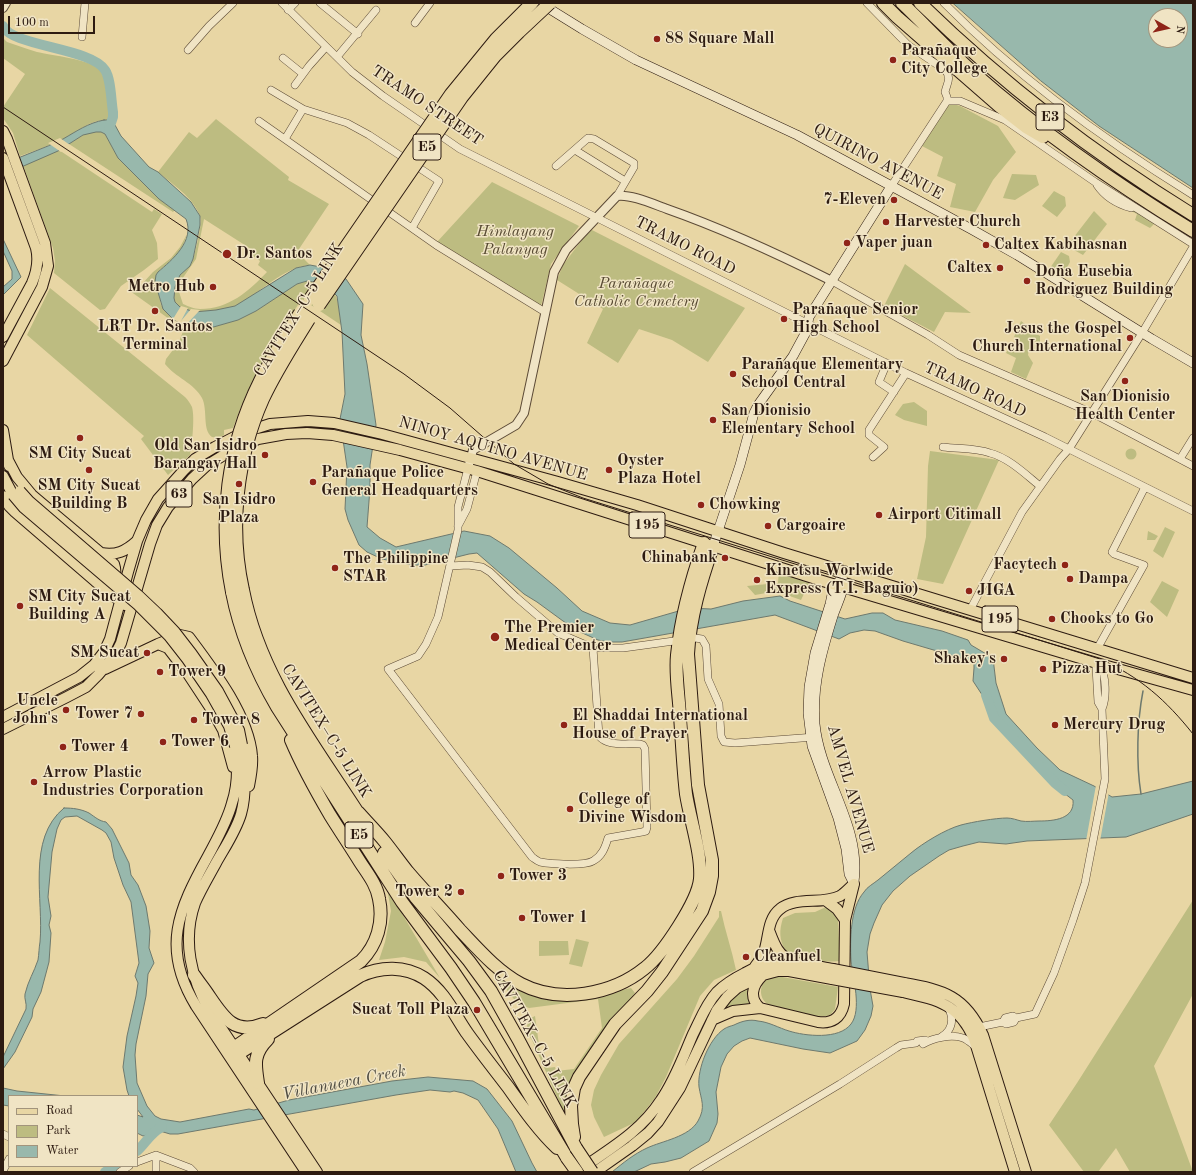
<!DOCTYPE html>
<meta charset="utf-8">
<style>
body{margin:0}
#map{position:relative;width:1196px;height:1175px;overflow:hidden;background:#e8d6a4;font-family:"Old Standard TT",serif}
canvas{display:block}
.frame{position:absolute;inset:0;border:4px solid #2d1b11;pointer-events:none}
.legend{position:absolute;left:8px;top:1095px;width:130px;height:72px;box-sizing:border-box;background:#f0e4c4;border:1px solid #a2947c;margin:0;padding:5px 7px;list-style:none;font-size:12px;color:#2d1b11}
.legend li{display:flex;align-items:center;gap:8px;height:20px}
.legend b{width:20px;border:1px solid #a2947c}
.north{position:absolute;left:1148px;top:8px;width:40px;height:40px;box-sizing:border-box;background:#f0e4c4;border:1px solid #a2947c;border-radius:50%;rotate:98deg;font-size:11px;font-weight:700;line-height:16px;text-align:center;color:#2d1b11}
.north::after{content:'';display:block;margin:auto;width:14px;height:18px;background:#8f2418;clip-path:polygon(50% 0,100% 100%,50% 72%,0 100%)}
.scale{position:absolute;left:8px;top:16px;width:87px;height:18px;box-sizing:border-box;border:2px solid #2d1b11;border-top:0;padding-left:5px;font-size:12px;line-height:14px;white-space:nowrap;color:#2d1b11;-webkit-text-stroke:3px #f0e4c4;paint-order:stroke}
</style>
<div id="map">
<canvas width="1196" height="1175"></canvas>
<div class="frame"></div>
<ul class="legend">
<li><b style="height:5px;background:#e8d6a4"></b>Road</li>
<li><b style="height:11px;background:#bdbc81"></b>Park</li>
<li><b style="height:11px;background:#98b8ac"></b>Water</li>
</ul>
<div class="north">N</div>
<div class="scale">100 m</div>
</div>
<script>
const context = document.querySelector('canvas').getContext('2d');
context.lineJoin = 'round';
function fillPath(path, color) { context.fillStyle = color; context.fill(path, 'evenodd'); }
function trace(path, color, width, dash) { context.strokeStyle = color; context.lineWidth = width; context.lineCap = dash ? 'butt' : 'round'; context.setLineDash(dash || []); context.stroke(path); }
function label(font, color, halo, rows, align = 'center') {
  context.font = font + ' "Old Standard TT",serif'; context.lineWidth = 3; context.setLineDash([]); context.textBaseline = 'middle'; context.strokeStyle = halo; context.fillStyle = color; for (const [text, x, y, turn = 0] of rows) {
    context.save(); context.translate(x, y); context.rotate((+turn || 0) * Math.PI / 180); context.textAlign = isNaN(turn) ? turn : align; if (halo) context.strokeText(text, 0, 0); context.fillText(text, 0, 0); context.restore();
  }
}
fillPath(new Path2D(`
 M3 38 7 42C17 45 26 49 37 52 50 55 92 60 99 69 107 77 110 109 108 120 91 119 76 132 62 140 48 146 34 151 20 156L13 133 3 118V107L25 74 3 58Z
 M950 103 960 106 998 126 1016 152 993 180 975 212 950 207 956 184 937 176 943 157 922 146Z
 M216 119 289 177 288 180 329 204 297 252 310 265C284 267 261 292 239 304 226 311 180 318 174 300 171 291 177 278 183 272 185 270 188 268 190 266 194 259 196 247 198 240 199 233 202 222 200 216 193 197 172 184 158 172L189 132 197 138ZM204 219 251 249 252 255 260 261 258 265 267 272C249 291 229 309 200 309 194 309 188 306 183 304L178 289 180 282 196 259Z
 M89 132H101L105 134 118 158 159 199 175 210 173 212 69 144 83 135Z
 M59 150 152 212 154 209 162 214 152 230 157 243 158 259 144 270 121 286 105 309 100 310 54 273 55 261 53 248 23 165Z
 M1012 174 1036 175 1039 185 1015 200 1003 198Z
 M492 182 579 226 551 264 541 306 437 242Z
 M1054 191 1065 197 1066 206 1057 217 1042 206Z
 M1133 209 1156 222 1150 228 1135 220 1137 214 1131 211Z
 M1094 211 1107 224 1083 255 1067 246Z
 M590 229 745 308 708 362 672 340 639 329 618 363 587 343 603 309 557 280 563 265Z
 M187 234 184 243 179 253 158 272 156 279 161 305 174 319 172 321 130 291 142 284 153 272 171 258 180 247Z
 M1061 252 1069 256 1070 262 1062 277 1050 268Z
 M905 264 971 313 945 312 934 332 884 306Z
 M307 281C340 285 337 297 341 325L302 299C274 340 249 381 233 428L224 430V435L219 438 212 437C202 430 208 410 202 398 194 383 175 377 165 364L166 359 179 342 185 326 210 328 238 320 256 311 297 284Z
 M50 288 185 397C188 400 190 403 192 407 195 418 192 444 190 455L168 475 141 439 144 436 27 335Z
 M1021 321 1030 328 1029 330 1040 336V350L1029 349 1028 355 1033 363 1026 379 1011 372 1016 358 1006 353 1009 348 1015 350 1020 339 1014 337Z
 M914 402 927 411V426L904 420 895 415 903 404Z
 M1125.5 454a5.5 5.5 0 1 1 11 0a5.5 5.5 0 1 1-11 0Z
 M930 451 999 460 943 584 917 579 926 537 928 466Z
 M1165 527 1175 532 1163 558 1153 551Z
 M1148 531 1158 536 1155 540H1147Z
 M779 570 811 579 801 600 781 593 772 592 755 595 747 586 778 583Z
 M1162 581 1179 590 1167 617 1150 602Z
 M387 888 440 978 426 962 404 957 379 960 385 942 391 911Z
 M1193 900V994L1154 1066 1193 1172H1130L1116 1148 1098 1172H1084L1049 1125 1077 1083Z
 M826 907 833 912 838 920 840 961C822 963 802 960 786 952 779 939 779 931 783 918L795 913 815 912Z
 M719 911H721C725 931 732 950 736 970L714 980 700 996 666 1077 655 1098 636 1122 604 1137 594 1117 591 1105 594 1090 601 1075 619 1044 677 979 694 956 719 917Z
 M576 939 589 942 582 967 569 964Z
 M539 941H568L569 955 539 956Z
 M484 961 519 988 599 995 631 988 635 993 569 1083 567 1096V1120L532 1040 528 1035 527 1026 529 1019 535 1016 540 1052 544 1051 547 1068 555 1067 556 1071 574 1069 602 1028 598 999 529 1008 517 1003Z
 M782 977 838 987 835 1009C833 1012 830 1016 826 1016 818 1018 783 1011 774 1008 772 1007 769 1005 766 1003 760 998 759 987 765 981 769 977 777 977 782 977Z
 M748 986H749L753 1007 720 1012 732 998Z`), '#bdbc81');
const water = new Path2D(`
 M953 3H1193V188L1099 126 1041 81ZM1156 16H1180V40H1156Z
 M104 120H108L115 125 121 136 149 167 158 172 191 202 200 216V225L193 259 190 266 180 275 175 287 174 298 175 302 180 307 194 312 216 310 235 306 296 268 310 265 331 269 346 279 363 304 361 335 367 364 376 425 370 465V488L367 527 380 538 396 547 464 531 490 536 509 548 557 588 582 611 610 623 630 625 689 608 711 609 743 601 780 596 790 601 845 619 872 613H883L895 620 942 631 968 640 971 645 993 658 996 683 1006 714 1037 748 1060 770 1094 786 1112 797 1141 794 1193 781V814L1126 837 1027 841 1006 844 979 842 963 846 949 850 939 856 910 876 893 891 882 905 874 923 870 934 867 952 870 989 873 1006 871 1016 865 1030 857 1041 830 1053 803 1049 750 1038 742 1041 734 1046 727 1054 721 1067 716 1092 718 1114 717 1123 709 1141 681 1158 665 1162 651 1164 634 1172H612C623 1163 634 1154 647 1148 662 1141 689 1137 698 1121 706 1107 701 1100 699 1087 697 1069 709 1039 724 1029 727 1027 731 1026 734 1025 742 1021 750 1019 758 1021 769 1022 779 1028 789 1031 805 1036 839 1040 851 1024 862 1010 853 978 851 961 850 940 850 908 864 892 867 887 873 884 878 880 889 871 900 862 911 853 923 843 946 829 961 825 972 822 996 818 1007 818 1012 818 1017 820 1021 821 1027 822 1034 821 1039 821 1054 821 1075 819 1073 800L1060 790 1048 774 998 719 973 681 974 668V663L971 661 903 641 875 631 864 630 850 633 839 639 775 615 622 642H608L598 640 578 631 563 621 537 602 524 594 477 553 469 554 425 565H413L382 559 367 552 359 545 348 520 345 509 347 467 340 419 345 394 342 332 337 296 329 288 321 283 307 281 297 284 256 311 238 320 210 328H195L187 326 173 319 163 309 155 282 156 275 158 272C172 260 195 241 186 219L159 199 118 158 105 134 101 132H96L83 135 58 151 3 175V165C22 155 44 149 63 139 77 131 88 123 104 120Z
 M3 239 21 277 3 295V287L12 279V271L3 251Z
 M64 808C73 808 81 809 89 813 95 817 99 821 106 822L112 829 129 863 131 875 138 885 146 906 150 931 149 948 154 963 148 974 146 996 136 1044 135 1055 137 1083 147 1106 155 1116 161 1119 180 1122 249 1109 254 1110 289 1100 392 1081 428 1077 473 1081 487 1089 512 1121 532 1163 537 1172H516L498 1129 478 1100 463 1093 454 1091 450 1092 430 1090 396 1095 178 1134H170L160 1131 143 1136 137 1133V1115L143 1117 137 1109V1096H129L127 1090 123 1067 127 1036 136 996 138 983 135 976 139 963 131 902 123 885 114 858 111 842 106 833 102 830 77 816 65 817 61 820 57 829 52 852 48 897 51 916 49 925 51 933 49 962 41 992 33 1009 32 1017 15 1052 3 1069V1057L26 1009C27 1003 24 999 25 994 28 981 34 972 38 960 39 954 39 947 40 942 44 900 26 839 64 808Z
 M3 1088 17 1091 65 1096H9V1106L3 1105Z`);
fillPath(water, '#98b8ac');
trace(water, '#6d796e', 1);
fillPath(new Path2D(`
 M60 138 70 145 61 152 48 143Z
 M181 306 188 308 181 321 191 309 200 310 185 326 173 319Z
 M1096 785 1109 792 1100 841H1086Z`), '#e8d6a4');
trace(new Path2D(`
 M1141 794C1136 763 1137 722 1143 691`), '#6d796e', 1.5);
trace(new Path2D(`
 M3 26C10 46 92 48 105 70 111 79 111 100 113 112V117L109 129
 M986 695 994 718 1055 783 1065 791
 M137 1151C146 1143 150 1133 162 1127
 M105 1172 115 1166`), '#98b8ac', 10);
const minor = new Path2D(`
 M282 3 352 72 383 96 460 149 906 373 1045 437 1193 511
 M320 3 358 34
 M867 3 908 45 945 70C952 78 947 83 945 92L947 97V101
 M944 3C1018 78 1104 140 1193 195
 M288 10 295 3
 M415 23 430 3
 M82 37 85 3
 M188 50 209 26 233 3
 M337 57 376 10
 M283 58 303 74
 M295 85 309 66 326 47
 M271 90 303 109 347 123 369 135 439 181 412 228
 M947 101H960L1005 120 1095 182 1193 244
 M259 121 436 245 545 312
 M285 139 303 109
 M575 150 625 181
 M556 166 588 138 594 139 634 163V167L617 196
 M892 185 947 101
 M1097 185C1105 197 1117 204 1131 208
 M832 281 928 335 959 355 1092 413 1193 466
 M887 363 879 382 894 392
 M943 447C959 449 976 448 990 453 1009 458 1025 474 1040 486
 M873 457 884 447 869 435V430L906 373
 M1180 459 1193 438
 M468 468 458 507V530L438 617 426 644 418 656 388 669 532 857C535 859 537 861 540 862 550 864 585 866 593 861 602 856 605 848 608 838L642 832 646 831 647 827 645 749 643 745 640 744C627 743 607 747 599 736L593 648
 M458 526 467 509 477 471
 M450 566 468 565 482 567 490 572 516 597 558 633 593 648H623L674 641
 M970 610 1022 512 1060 459 1069 449 1142 333 1193 247
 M695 638 702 639 706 646 708 679 719 704 721 736 724 742 735 743 815 737
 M1097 649 1144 565 1114 554 1112 552 1145 487
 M1003 1022 1005 1018 1013 1016 1016 1018 1035 1014 1054 973 1073 920 1085 883 1105 779 1102 709 1098 702 1096 667 1100 664C1106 676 1107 697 1102 709
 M979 1027 1003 1022 1006 1024 1014 1022 1016 1018
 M941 1037C953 1030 954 1019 948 1007
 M923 1044C933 1038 951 1034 963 1038 968 1040 972 1044 976 1047
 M3 1134 9 1137
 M137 1162 156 1155 190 1168 194 1172
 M3 1171 9 1159
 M120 1172 129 1166
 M156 1172V1155
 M693 1172 840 1084 896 1048 901 1045 916 1043 917 1041 925 1040 927 1041`);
const tertiary = new Path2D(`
 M3 8 6 3
 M468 468 473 450 516 425 524 413 554 272 566 250 617 196C631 194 653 204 667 209 724 229 778 254 832 281`);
const secondary = new Path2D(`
 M540 3 582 29 636 60 797 135 971 229 1017 255 1152 339 1193 363
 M713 546 740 465 754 413 758 405 793 356 806 332 809 317 892 185
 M846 571 833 590 830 604 815 653 809 687 808 713 812 746 838 818 846 849 849 874 854 884
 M844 582C843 594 837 604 833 616 822 651 812 686 815 724 820 778 862 826 854 882`);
const primary = new Path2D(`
 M3 131 7 139 45 243 48 266 42 287 3 361
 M3 158 36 248C39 260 37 271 32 283L3 337
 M3 430 9 466
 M8 460 17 477 32 495 114 564C119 579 108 585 95 581
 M3 476 13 495
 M3 496 9 506 15 512 95 581 125 605
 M101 553C116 556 126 551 137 541
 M158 644 168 648 188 674 213 712 223 730 233 767
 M105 669 158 644 180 635 189 637C213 669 249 716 252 756 253 766 251 776 249 786
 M3 717 79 677 94 665 104 652 110 639 128 572 137 541 146 520 158 499 184 470 195 459 215 447 242 433 270 424 308 421 334 423 382 434 558 482 637 505 784 553 1193 678
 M3 729 67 697 86 687 98 675 115 655 121 643 150 544 157 525 168 507 192 479 206 466 224 455 258 439 286 434 307 433 333 435 400 450 477 471 816 579 1100 664 1193 690
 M242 745C245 767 247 793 241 814 236 831 225 847 216 863 209 876 201 889 195 903 182 940 191 979 210 1011L317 1172
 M235 746C238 765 238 785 232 803 227 822 217 839 208 856 178 910 161 949 196 1006L306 1172
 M825 900 837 909 845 920
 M769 930C774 943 778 956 792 961
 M754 968C758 962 762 958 764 952 769 938 767 919 780 909 796 896 822 905 840 896 845 893 849 888 854 884
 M904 983C944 990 965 996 983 1035L1026 1172
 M903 992C938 1000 959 1004 974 1039L1015 1172
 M760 1008C749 998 752 986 762 976
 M712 1020 733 1011 760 1008 818 1022C832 1024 841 1018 844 1004L845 920 854 884
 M581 1169C611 1148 640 1132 661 1100 675 1080 683 1057 693 1034 700 1020 706 1004 717 992 725 984 735 978 745 973 755 967 766 963 779 962 797 961 816 966 833 969
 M595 1172 632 1146 648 1133 658 1122 680 1088 717 1010 727 997 737 988 763 975 778 971H789L832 979`);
const motorway = new Path2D(`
 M883 3 897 17 999 106 1026 127 1043 137
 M902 3C926 26 949 51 974 73 1042 133 1116 184 1193 231
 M920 3C1003 84 1094 154 1193 215
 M243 590C260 678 315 745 362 819
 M232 592C240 633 256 671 277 707L402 902 451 968 474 1002 567 1158
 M358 812C367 822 377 832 385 842 393 852 400 862 408 872 425 892 443 910 460 930 479 950 497 971 521 984 559 1004 612 995 645 968 663 954 698 901 700 879 702 854 690 820 686 794 683 768 682 742 680 716 679 696 675 675 677 655 681 616 691 580 704 543
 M384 853 416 898 469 961 491 991 518 1039 576 1148
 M194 975C198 981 203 987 207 993 222 1015 233 1036 263 1024
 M238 1045 361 961C377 945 384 922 379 899 377 885 367 873 360 862 350 846 340 831 330 815 316 791 302 766 291 740
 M238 1054 360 976C381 966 405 966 424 978 444 991 454 1014 467 1033 480 1051 494 1069 508 1087 523 1108 538 1130 557 1148
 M258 1083C255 1064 253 1054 268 1039
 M574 1137 572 1124 571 1106 574 1088 579 1077 615 1024 647 991 662 972 702 911 709 892 712 876V860L698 785 688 654C690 617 701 581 713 546`);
trace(minor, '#5c4a36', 8);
trace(tertiary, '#5c4a36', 10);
trace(secondary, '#2d1b11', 10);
trace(primary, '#2d1b11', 12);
trace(motorway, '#2d1b11', 14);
trace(minor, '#f0e4c4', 7);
trace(tertiary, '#f0e4c4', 8);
trace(secondary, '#f0e4c4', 9);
trace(primary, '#e8d6a4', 10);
trace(motorway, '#e8d6a4', 12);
trace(new Path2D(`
 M3 107 404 374 450 408 514 464 548 484 583 498 1100 659C1140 677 1166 700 1193 734`), '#2d1b11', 1);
const primaryBridge = new Path2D(`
 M20 491 29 501 138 595 157 613 175 632 192 654 218 691 239 730 242 745
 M13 495 24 508 138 605 169 636 187 659 211 694 229 726 235 746
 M833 969 904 983
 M832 979 903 992`);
const motorwayBridge = new Path2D(`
 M310 299 451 94 496 39 532 3
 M319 305 462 97 495 56 519 32 550 3
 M243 590C229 527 237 457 263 399 276 371 293 345 309 319
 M232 592C218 521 227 447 260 381 271 358 286 335 300 313
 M576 1148 592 1172
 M567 1158 577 1172`);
trace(primaryBridge, '#2d1b11', 12, []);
trace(motorwayBridge, '#2d1b11', 14, []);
trace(primaryBridge, '#e8d6a4', 10);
trace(motorwayBridge, '#e8d6a4', 12);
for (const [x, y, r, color] of [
 [657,39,4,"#8f2418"],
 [893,60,4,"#8f2418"],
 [894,200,4,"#8f2418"],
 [886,222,4,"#8f2418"],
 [847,243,4,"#8f2418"],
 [986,245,4,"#8f2418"],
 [227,254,5,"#8f2418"],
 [1000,268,4,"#8f2418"],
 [1027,281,4,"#8f2418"],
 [213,287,4,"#8f2418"],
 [155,311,4,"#8f2418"],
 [784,319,4,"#8f2418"],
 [1130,338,4,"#8f2418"],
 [733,374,4,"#8f2418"],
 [1125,381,4,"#8f2418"],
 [713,420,4,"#8f2418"],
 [80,438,4,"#8f2418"],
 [265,455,4,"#8f2418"],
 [89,470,4,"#8f2418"],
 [609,470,4,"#8f2418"],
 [313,482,4,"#8f2418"],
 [239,484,4,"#8f2418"],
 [701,505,4,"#8f2418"],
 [879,515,4,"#8f2418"],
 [768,526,4,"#8f2418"],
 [725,558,4,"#8f2418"],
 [1065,565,4,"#8f2418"],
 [335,568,4,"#8f2418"],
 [1070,579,4,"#8f2418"],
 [757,580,4,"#8f2418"],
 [969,591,4,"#8f2418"],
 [20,606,4,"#8f2418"],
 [1052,619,4,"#8f2418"],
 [495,637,5,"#8f2418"],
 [147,653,4,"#8f2418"],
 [1004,659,4,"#8f2418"],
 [1043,669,4,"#8f2418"],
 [160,672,4,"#8f2418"],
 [66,710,4,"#8f2418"],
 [141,714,4,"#8f2418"],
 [194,720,4,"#8f2418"],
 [564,725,4,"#8f2418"],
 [1055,725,4,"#8f2418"],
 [163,742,4,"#8f2418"],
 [63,747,4,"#8f2418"],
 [34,782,4,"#8f2418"],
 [570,809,4,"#8f2418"],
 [501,876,4,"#8f2418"],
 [461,892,4,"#8f2418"],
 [522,918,4,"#8f2418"],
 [746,957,4,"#8f2418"],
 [477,1010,4,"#8f2418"]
]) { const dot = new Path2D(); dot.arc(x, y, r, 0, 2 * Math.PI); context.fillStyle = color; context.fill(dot); trace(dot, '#f0e4c4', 1.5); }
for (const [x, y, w] of [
 [1050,117,28],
 [427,147,28],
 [179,494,26],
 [647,525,36],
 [1000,619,36],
 [359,835,28]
]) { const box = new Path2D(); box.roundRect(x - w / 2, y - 13, w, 26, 3); context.fillStyle = '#f0e4c4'; context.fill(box); trace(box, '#2d1b11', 1); }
label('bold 15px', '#2d1b11', null, [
 ["E3",1050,117],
 ["E5",427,147],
 ["63",179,494],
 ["195",647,525],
 ["195",1000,619],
 ["E5",359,835]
]);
label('bold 16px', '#2d1b11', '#f0e4c4', [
 ["88 Square Mall",665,39],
 ["Parañaque",901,51],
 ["City College",901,69],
 ["7-Eleven",886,200,"right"],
 ["Harvester Church",894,222],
 ["Vaper juan",855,243],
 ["Caltex Kabihasnan",994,245],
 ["Dr. Santos",236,254],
 ["Caltex",992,268,"right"],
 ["Doña Eusebia",1035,272],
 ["Rodriguez Building",1035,290],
 ["Metro Hub",205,287,"right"],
 ["Parañaque Senior",792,310],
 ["High School",792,328],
 ["LRT Dr. Santos",155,327,"center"],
 ["Terminal",155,345,"center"],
 ["Jesus the Gospel",1122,329,"right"],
 ["Church International",1122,347,"right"],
 ["Parañaque Elementary",741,365],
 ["School Central",741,383],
 ["San Dionisio",1125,397,"center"],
 ["Health Center",1125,415,"center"],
 ["San Dionisio",721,411],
 ["Elementary School",721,429],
 ["Old San Isidro",257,446,"right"],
 ["Barangay Hall",257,464,"right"],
 ["SM City Sucat",80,454,"center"],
 ["Oyster",617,461],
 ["Plaza Hotel",617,479],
 ["Parañaque Police",321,473],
 ["General Headquarters",321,491],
 ["SM City Sucat",89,486,"center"],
 ["Building B",89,504,"center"],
 ["San Isidro",239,500,"center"],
 ["Plaza",239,518,"center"],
 ["Chowking",709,505],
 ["Airport Citimall",887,515],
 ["Cargoaire",776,526],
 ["Chinabank",717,558,"right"],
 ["The Philippine",343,559],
 ["STAR",343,577],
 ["Facytech",1057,565,"right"],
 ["Kinetsu Worlwide",765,571],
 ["Express (T.I. Baguio)",765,589],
 ["Dampa",1078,579],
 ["JIGA",977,591],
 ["SM City Sucat",28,597],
 ["Building A",28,615],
 ["Chooks to Go",1060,619],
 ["The Premier",504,628],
 ["Medical Center",504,646],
 ["SM Sucat",139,653,"right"],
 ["Shakey's",996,659,"right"],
 ["Pizza Hut",1051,669],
 ["Tower 9",168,672],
 ["Uncle",58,701,"right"],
 ["John's",58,719,"right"],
 ["Tower 7",133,714,"right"],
 ["El Shaddai International",572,716],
 ["House of Prayer",572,734],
 ["Tower 8",202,720],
 ["Mercury Drug",1063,725],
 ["Tower 6",171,742],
 ["Tower 4",71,747],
 ["Arrow Plastic",42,773],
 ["Industries Corporation",42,791],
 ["College of",578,800],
 ["Divine Wisdom",578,818],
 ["Tower 3",509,876],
 ["Tower 2",453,892,"right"],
 ["Tower 1",530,918],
 ["Cleanfuel",754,957],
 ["Sucat Toll Plaza",469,1010,"right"]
], 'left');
label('16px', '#2d1b11', '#f0e4c4', [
 ["TRAMO STREET",427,106,34],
 ["QUIRINO AVENUE",878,162,28],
 ["TRAMO ROAD",685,246,27],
 ["CAVITEX–C-5 LINK",299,310,-58],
 ["TRAMO ROAD",975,390,25],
 ["NINOY AQUINO AVENUE",493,449,16],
 ["CAVITEX–C-5 LINK",326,731,58],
 ["AMVEL AVENUE",850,789,74],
 ["CAVITEX–C-5 LINK",534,1039,61]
]);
label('italic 16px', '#584b33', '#f0e4c4', [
 ["Himlayang",515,232],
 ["Palanyag",515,250],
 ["Parañaque",636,284],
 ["Catholic Cemetery",636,302]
]);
label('italic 17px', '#4d4a40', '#f0e4c4', [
 ["Villanueva Creek",344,1083,-11]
]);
</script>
